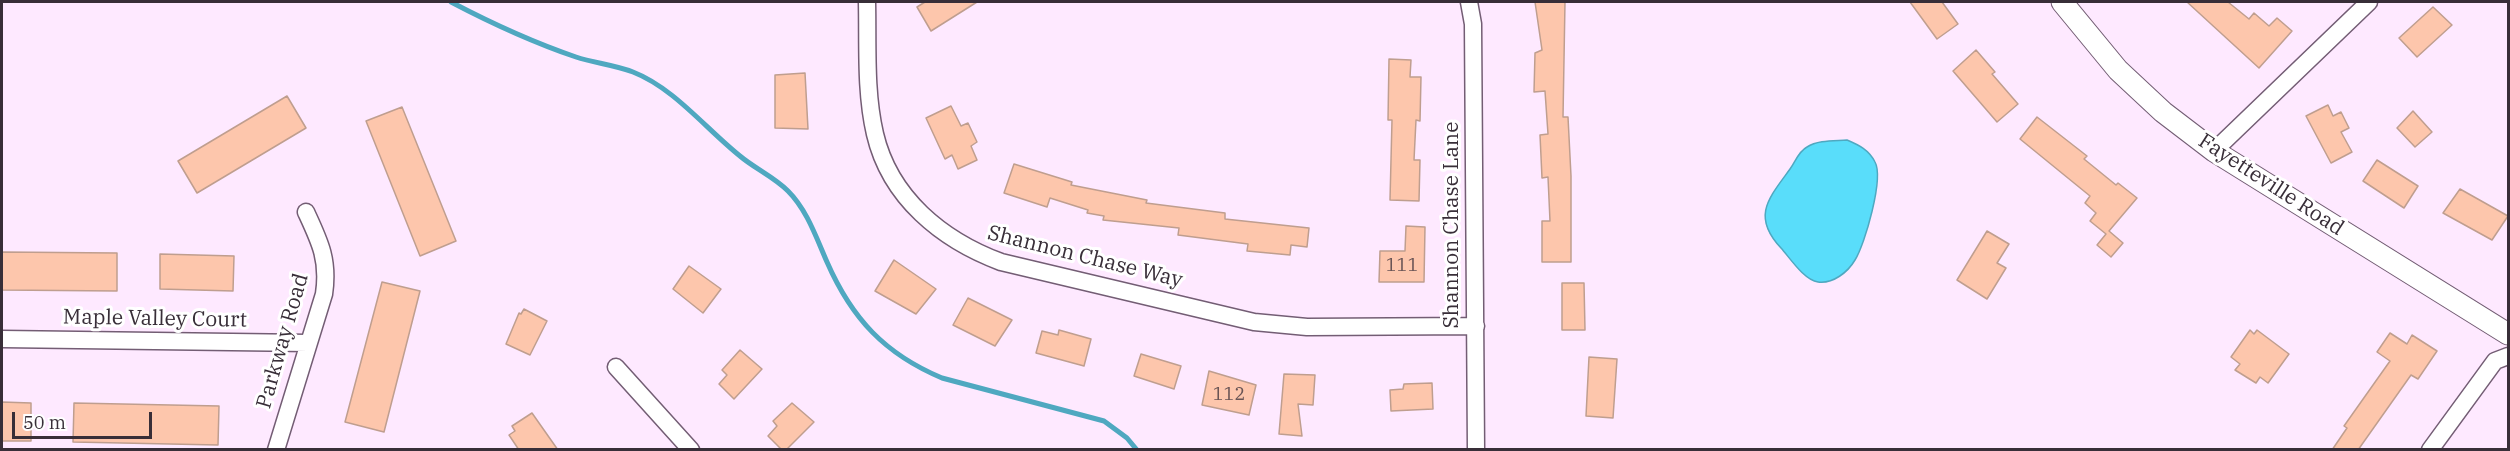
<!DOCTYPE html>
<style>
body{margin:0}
#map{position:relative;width:2510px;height:451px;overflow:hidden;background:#fee9ff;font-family:"IBM Plex Serif",serif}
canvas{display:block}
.frame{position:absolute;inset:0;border:3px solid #382e38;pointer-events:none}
.scale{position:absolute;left:12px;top:412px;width:140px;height:27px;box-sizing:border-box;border:3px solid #382e38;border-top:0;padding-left:8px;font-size:18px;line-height:21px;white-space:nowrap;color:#382e38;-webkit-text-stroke:4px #fff;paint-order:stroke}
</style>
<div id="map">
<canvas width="2510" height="451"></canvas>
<div class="frame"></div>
<div class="scale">50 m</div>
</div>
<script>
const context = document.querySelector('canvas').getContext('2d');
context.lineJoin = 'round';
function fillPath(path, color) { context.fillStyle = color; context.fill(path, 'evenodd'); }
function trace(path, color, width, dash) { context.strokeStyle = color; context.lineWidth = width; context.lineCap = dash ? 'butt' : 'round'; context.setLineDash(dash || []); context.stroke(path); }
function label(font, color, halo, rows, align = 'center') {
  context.font = font + ' "IBM Plex Serif",serif'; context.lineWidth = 6; context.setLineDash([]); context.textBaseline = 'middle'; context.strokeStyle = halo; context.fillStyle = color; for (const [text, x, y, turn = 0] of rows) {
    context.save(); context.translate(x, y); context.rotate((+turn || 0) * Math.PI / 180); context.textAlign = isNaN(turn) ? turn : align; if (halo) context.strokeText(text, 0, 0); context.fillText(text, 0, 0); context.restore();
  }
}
const water = new Path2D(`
 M1847 140C1859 145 1869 150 1875 162 1884 178 1865 244 1855 260 1848 272 1833 284 1818 282 1804 280 1790 258 1781 248 1751 216 1769 198 1790 169 1796 161 1798 152 1807 147 1818 140 1834 141 1847 140Z`);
fillPath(water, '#59ddfa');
trace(water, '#4fa8c0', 1.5);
trace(new Path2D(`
 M451 2C491 23 532 42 576 57 594 63 615 65 633 72 674 88 706 129 740 156 754 168 774 177 788 191 807 210 816 237 827 262 852 319 885 354 942 378L1104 421 1127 438 1137 450`), '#4fa8c0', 5);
const building = new Path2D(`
 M925 2H977L931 31 917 7Z
 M1535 2H1565L1563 117H1568L1571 176V262H1542V221H1550L1548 177 1542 178 1540 135 1548 134 1545 91 1534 92 1535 53 1542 50Z
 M1910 2H1942L1958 24 1937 39Z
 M2187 2H2228L2249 19 2254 13 2269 26 2277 18 2292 31 2259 68Z
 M2433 7 2452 25 2417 57 2399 38Z
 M1976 50 1995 72 1992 74 2018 104 1997 122 1953 71Z
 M1389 59 1411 60 1410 77H1421L1420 121 1416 120 1414 160H1420L1419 201 1390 200 1392 120H1388Z
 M805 73 808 129 775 128V75Z
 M287 96 306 128 197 193 178 161Z
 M2328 105 2333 116 2341 112 2349 128 2341 132 2352 152 2331 163 2306 116Z
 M951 106 961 126 968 123 977 142 971 146 977 160 958 169 952 155 945 159 926 118Z
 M402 107 456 241 420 256 366 121Z
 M2413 111 2432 132 2415 147 2397 128Z
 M2037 117 2087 156 2084 159 2116 185 2118 183 2137 198 2109 231 2123 243 2111 257 2097 245 2106 234 2090 221 2096 213 2085 203 2090 196 2020 139Z
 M2377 160 2418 186 2404 208 2363 181Z
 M1014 164 1072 182 1071 185 1147 200 1146 203 1225 213V219L1309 228 1307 247 1291 245 1290 255 1247 251 1248 244 1178 235 1179 228 1103 220 1104 216 1087 213 1088 210 1050 198 1047 207 1004 193Z
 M2460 189 2508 216 2492 240 2443 213Z
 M1406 226 1425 227 1424 282H1379L1380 251H1405Z
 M1987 231 2009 244 1997 263 2006 268 1987 299 1957 280Z
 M2 252 117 253V291L2 290Z
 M160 254 234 256 233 291 160 289Z
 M894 260 936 289 916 314 875 291Z
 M689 266 721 289 703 313 673 289Z
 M382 282 420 291 384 432 345 422Z
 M1562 283H1584L1585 330H1562Z
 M968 298 1012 320 995 346 953 325Z
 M524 309 547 321 530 355 506 344 519 313 521 314Z
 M1059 330 1091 339 1084 366 1036 353 1042 331 1058 335Z
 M2250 330 2254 334 2257 330 2289 354 2268 383 2260 377 2256 383 2235 370 2240 364 2231 357Z
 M2390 333 2407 344 2412 335 2437 351 2418 379 2411 375 2358 450H2332L2347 428 2344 426 2390 361 2377 352Z
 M740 350 762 369 734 399 719 384 727 375 722 370Z
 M1141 354 1181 366 1174 389 1134 376Z
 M1589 357 1617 359 1613 418 1586 416Z
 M1209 371 1256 385 1249 415 1202 405Z
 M1284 374 1315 375 1313 405 1298 404 1302 436 1279 434Z
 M1432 383 1433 409 1391 411 1390 390 1403 389 1404 384Z
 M2 402 31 403V441H2Z
 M74 403 219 406 218 445 73 442Z
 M792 403 814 422 786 450H782L768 436 777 426 773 421Z
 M532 413 558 450H519L509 435 515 431 512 426Z`);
fillPath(building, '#fdc6ac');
trace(building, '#bf9e8f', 1.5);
const minor = new Path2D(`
 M867 2C868 45 865 91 875 134 890 198 942 240 1001 262L1254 322 1307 327 1476 326
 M1469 2 1473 24 1476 450
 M2214 151 2369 2
 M2 339 308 343
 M616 367 691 450
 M276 450 324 294C329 260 320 242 306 212
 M2430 450 2495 361 2508 356`);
const tertiary = new Path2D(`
 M2062 2 2118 70 2163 112 2214 151 2508 334`);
trace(minor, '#735d74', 19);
trace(tertiary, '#735d74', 23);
trace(minor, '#fff', 16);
trace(tertiary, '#fff', 21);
label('18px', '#695455', null, [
 ["111",1402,266],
 ["112",1229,395]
]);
label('21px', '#382e38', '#fff', [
 ["Fayetteville Road",2271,185,33],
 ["Shannon Chase Lane",1452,225,-90],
 ["Shannon Chase Way",1085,257,14],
 ["Maple Valley Court",155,319,1],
 ["Parkway Road",283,341,-74]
]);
</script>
